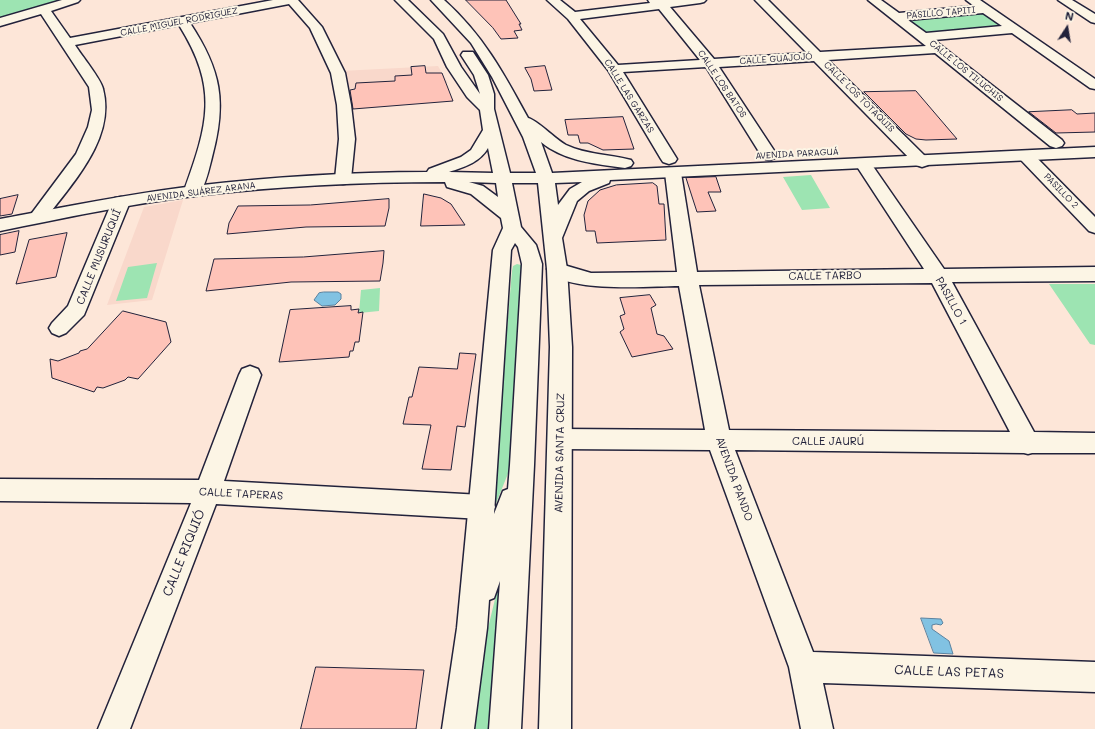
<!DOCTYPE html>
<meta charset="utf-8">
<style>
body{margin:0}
#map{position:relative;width:1095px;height:729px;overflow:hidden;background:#fde6d8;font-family:Mali,sans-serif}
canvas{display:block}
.north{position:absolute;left:1047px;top:8px;width:40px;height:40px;-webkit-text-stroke:3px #fcf5e5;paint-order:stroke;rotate:12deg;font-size:11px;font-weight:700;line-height:16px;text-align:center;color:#22223b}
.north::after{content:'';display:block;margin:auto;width:14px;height:18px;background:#22223b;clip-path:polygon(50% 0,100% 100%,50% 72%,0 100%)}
</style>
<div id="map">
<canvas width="1095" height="729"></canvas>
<div class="north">N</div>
</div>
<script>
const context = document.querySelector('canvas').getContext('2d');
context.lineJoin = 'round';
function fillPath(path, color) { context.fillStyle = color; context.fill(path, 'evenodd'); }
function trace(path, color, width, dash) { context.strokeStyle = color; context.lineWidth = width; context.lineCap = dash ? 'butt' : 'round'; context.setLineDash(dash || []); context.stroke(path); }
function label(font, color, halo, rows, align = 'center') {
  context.font = font + ' Mali,sans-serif'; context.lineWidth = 4; context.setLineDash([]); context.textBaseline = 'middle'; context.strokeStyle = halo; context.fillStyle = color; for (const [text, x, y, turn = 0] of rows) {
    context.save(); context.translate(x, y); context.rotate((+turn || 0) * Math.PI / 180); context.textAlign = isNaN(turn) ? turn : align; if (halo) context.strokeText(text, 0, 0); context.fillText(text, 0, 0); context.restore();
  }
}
fillPath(new Path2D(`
 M438 66 448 83 345 89 341 71Z
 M183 200 152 300 107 305 144 207Z`), '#f9d8cb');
fillPath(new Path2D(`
 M0 0H63L0 19Z
 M984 10 1008 28 925 35 903 17Z
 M811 175 830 208 802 210 783 177Z
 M157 263 147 298 116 301 128 267Z
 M517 264 521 265 522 271 517 339 511 466 491 516 512 271 513 266Z
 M1049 284H1095V345L1090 344Z
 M380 288 379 311 359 313 361 290Z
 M504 562 494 729H469L472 694Z`), '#9de4b2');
const water = new Path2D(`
 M324 292H338L341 294V299L335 305 322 306 314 300 319 293Z
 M921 618 941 619 943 623 941 625 936 624 932 625V629L949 641 953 654 934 653Z`);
fillPath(water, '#81c2e2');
trace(water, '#5b829f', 1);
const building = new Path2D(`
 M466 0H506L521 24H519L522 30 514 31 518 38 501 39 493 28Z
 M425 66 426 73H442L453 101 353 109 350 90 355 89 356 83 395 81V76L412 75 411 67Z
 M545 66 552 90 534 91 531 79 525 68Z
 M916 91 957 139 926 140 916 139 906 134 864 92Z
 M1072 110 1077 114 1095 113V132L1056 133 1029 112Z
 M623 117 634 149 603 150 588 143H580L578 135H568L565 120Z
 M716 177 721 192H708L716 211 697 212 686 178Z
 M653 183 657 186 659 204H664L666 240 597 243 595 231H586L584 215 588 201 600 190 616 185Z
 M424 194 441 198 451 204 465 225 421 226Z
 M18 195 12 214 0 216V199Z
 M389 199V208L385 226 306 227 227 234 229 223 238 206 310 205Z
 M19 231 15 252 0 255V235Z
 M67 233 56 277 16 284 29 240Z
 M384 251 383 263 380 281 291 282 206 291 214 259 303 257Z
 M650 295 656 305 651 308 657 334 664 336 673 349 632 357 620 332 624 329 620 316 625 314 620 298Z
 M351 306V310L359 309 358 313 363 312 359 342H355L353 351H350L349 357 279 362 290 310Z
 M123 311 166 322 171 342 138 379 128 377 125 380 103 388 97 387 94 392 52 378 50 359 58 361 79 353 80 351 87 349Z
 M460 353 476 354 465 427 457 426 451 470 422 469 431 425 403 424 409 397H412L419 367 457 369Z
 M316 667 424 670 416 729H301Z`);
fillPath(building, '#fec3b8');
trace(building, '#22223b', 1);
const minor = new Path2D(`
 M62 0H80L78 2 51 11 70 38 273 0H298L322 27 345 73 351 105 355 139 351 179 349 183 343 184 337 183 335 179 339 139 337 105 331 73 310 28 289 4 190 23C221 70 227 102 212 157 209 169 206 184 199 195L193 196 187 195 184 191C208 124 219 89 179 25L75 45C81 55 101 79 103 89 116 139 72 183 44 221L38 222 32 221 29 217 76 154 88 127 92 110 89 87 41 14 0 26V18Z
 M547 0H560L575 12 650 3 648 0H706L704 2 700 3 670 7 714 59 807 53 755 0H768L820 52 926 46 868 0H881L899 13 974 6 966 0H980L1095 79V89L1090 88 1012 33 934 40 1062 140 1064 143 1062 146 1056 148 1050 146 935 53 828 60 928 159 930 162 928 165 922 167 916 165 814 61 719 67 777 155 775 158 769 160 763 158 761 155 706 67 623 72 677 159 675 162 669 164 663 162 661 159 608 70 568 19ZM659 9 700 60 618 65 580 19ZM983 13 1002 26 926 33 908 20Z
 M1058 0H1072L1095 14V23L1091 22Z
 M1026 151 1032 153 1095 217V233L1089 231 1020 159 1018 156 1020 153Z
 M864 160 870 162 944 269 1095 267V281L952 282 1034 432 1095 433V453H1032L1028 454 1024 453 735 450 813 652 1095 662V692L823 683 833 729H801L789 667 710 450 560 449 551 446 548 439 551 432 560 429 705 430 679 286C652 286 563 294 547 269L550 264 557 263 591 273 677 272 665 173 667 170 673 168 679 170 681 173 697 272 924 269 856 165 858 162ZM932 283 1010 432 729 430 699 285Z
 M121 197 127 198 130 202 84 315 66 333 59 336 52 333 49 328 52 323 68 306 112 202 115 198Z
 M250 366 258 369 261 375 224 481 482 495 491 499 495 507 491 515 482 519 216 504 130 729H98L191 503 0 501V479L199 480 239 375 242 369Z`);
const major = new Path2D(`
 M395 0H408L443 34 461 67 480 94 474 75 461 55 463 52H473L488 75 494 94V109L510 173H536L523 137 492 77 471 43 431 0H444C483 35 503 72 528 118 537 120 555 139 566 145 587 155 609 154 631 160L633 163 631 166 625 168C596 164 564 161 541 142L552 173 1095 147V157L610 180 609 183 589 191 577 201 562 238 567 269 572 347 571 729H539L550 347 547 269 538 183H512L521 227 536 245 542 264 534 465 521 729H489L500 581 494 598 489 600 487 628 474 729H442L457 628 493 250 503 228 501 218 471 194 447 187 445 182C362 182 277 186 194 196 129 204 64 218 0 231V219C64 207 129 194 194 186 271 177 350 172 427 172L429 169 461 157 471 150 483 130 480 110 467 97 447 67 434 39ZM488 148 493 173 449 172C464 167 479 163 488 148ZM469 182 496 183 498 197 483 186ZM582 182 570 189 558 205 555 183ZM515 243 518 247 522 264 510 465 508 489 503 491 494 514 511 250Z`);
trace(minor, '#22223b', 3);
trace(major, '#22223b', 3);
fillPath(minor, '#fcf5e5');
fillPath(major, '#fcf5e5');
label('9px', '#22223b', '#fcf5e5', [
 ["PASILLO TAPITI",941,13,-5],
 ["CALLE MIGUEL RODRIGUEZ",179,22,-11],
 ["CALLE GUAJOJÓ",776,59,-4],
 ["CALLE LOS TILUCHIS",966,71,39],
 ["CALLE LOS BATOS",722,84,56],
 ["CALLE LAS GARZAS",629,96,58],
 ["CALLE LOS TOTAQUIS",859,97,45],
 ["AVENIDA PARAGUÁ",797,154,-3],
 ["PASILLO 2",1061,191,46],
 ["AVENIDA SUÁREZ ARANA",201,192,-7]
]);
label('11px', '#22223b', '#fcf5e5', [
 ["CALLE MUSURUQUÍ",99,257,-68],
 ["CALLE TARBO",825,276,-1],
 ["PASILLO 1",951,301,61],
 ["CALLE JAURÚ",828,442],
 ["AVENIDA SANTA CRUZ",560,453,-89],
 ["AVENIDA PANDO",734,479,70],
 ["CALLE TAPERAS",241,494,3]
]);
label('13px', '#22223b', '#fcf5e5', [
 ["CALLE RIQUIÓ",184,553,-68],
 ["CALLE LAS PETAS",949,672,2]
]);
</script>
